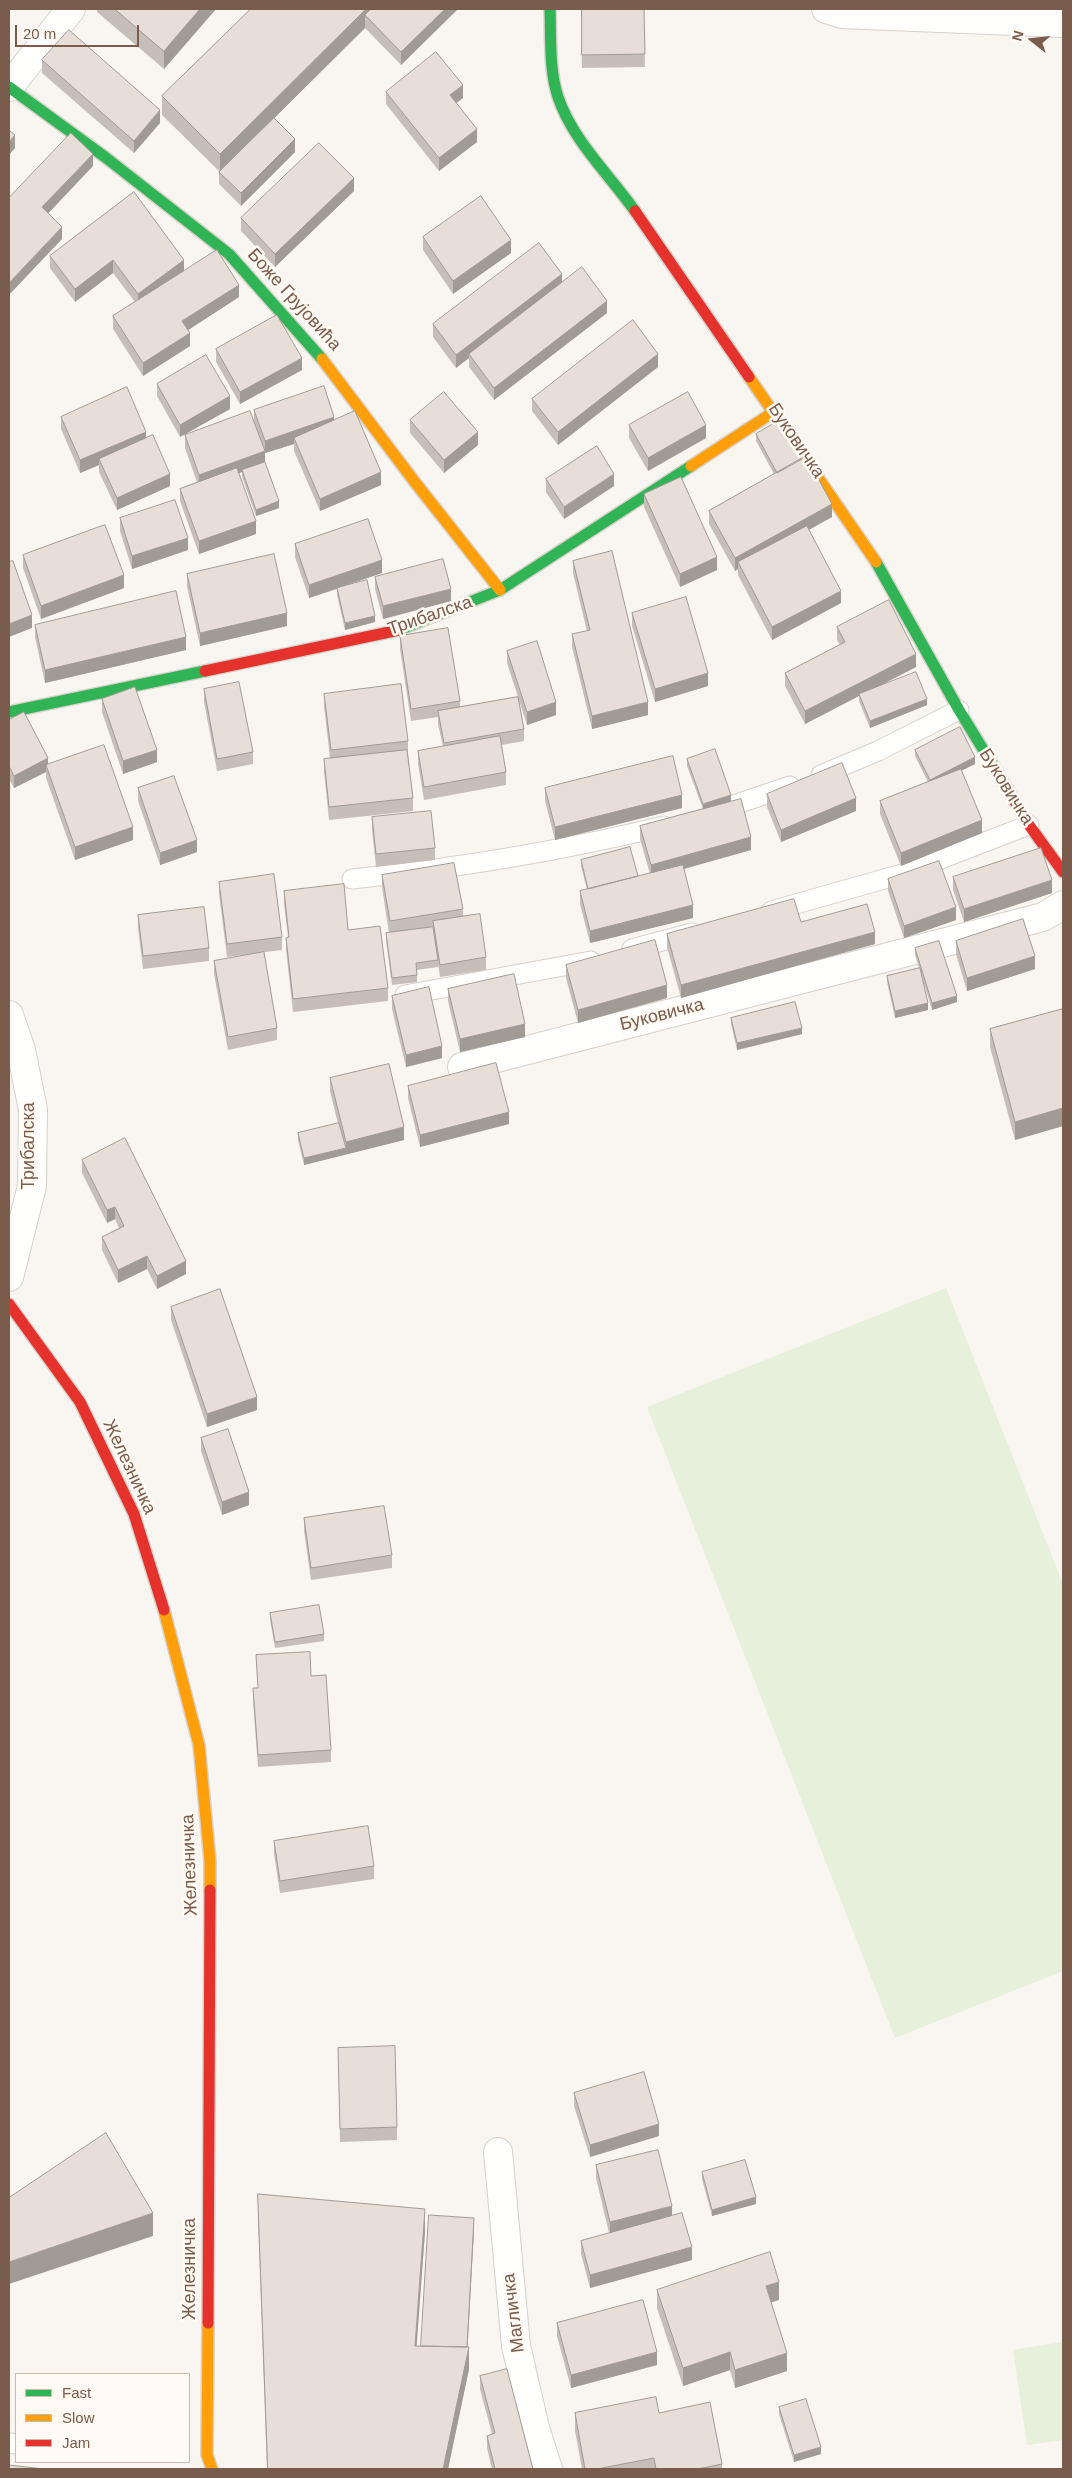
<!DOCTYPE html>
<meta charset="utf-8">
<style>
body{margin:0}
#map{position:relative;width:1072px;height:2478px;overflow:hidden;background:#f9f5f0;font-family:Helvetica,sans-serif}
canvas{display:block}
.frame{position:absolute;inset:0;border:10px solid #7a5c4d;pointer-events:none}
.legend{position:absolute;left:15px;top:2373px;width:175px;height:90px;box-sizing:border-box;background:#fffaf3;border:1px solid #cabbb1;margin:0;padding:6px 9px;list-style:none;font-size:15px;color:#7a5c4d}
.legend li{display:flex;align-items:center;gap:10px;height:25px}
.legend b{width:25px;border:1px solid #cabbb1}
.north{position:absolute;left:1007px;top:15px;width:50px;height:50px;-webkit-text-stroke:4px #fffaf3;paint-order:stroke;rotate:286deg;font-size:14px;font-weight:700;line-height:20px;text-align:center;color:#7a5c4d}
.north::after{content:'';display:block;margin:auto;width:18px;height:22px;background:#7a5c4d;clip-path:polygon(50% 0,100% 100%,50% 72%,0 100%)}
.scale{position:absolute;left:15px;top:25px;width:124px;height:22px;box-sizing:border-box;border:2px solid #7a5c4d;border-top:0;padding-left:6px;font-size:15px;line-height:18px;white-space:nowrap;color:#7a5c4d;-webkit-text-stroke:4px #fffaf3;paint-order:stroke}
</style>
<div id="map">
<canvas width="1072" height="2478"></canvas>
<div class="frame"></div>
<ul class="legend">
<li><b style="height:6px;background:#30b455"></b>Fast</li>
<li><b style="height:6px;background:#ff9f0a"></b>Slow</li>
<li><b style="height:6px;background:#e5322d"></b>Jam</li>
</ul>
<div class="north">N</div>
<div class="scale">20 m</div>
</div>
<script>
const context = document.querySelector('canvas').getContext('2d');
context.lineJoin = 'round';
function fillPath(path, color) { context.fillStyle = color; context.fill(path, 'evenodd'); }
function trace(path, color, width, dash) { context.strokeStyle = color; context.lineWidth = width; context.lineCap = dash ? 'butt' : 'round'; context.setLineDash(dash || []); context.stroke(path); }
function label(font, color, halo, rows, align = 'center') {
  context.font = font + ' Helvetica,sans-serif'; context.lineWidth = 5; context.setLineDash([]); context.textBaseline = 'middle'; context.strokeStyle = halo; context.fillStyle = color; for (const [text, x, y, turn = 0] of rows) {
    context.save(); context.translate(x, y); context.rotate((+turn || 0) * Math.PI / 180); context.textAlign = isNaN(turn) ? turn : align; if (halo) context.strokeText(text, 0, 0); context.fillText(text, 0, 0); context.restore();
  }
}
fillPath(new Path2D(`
 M946 1288 1063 1584V1971L895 2038 647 1407Z
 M1063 2342V2440L1027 2445 1013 2350Z`), '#e7f0db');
const lane = new Path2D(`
 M821 775 878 751 959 710
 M719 810 790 786
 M352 879C457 868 561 851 664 826
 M771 911 902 874 1029 825
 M632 949 692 933
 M405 995 591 961
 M9 2443 16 2444`);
const street = new Path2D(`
 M826 9 842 14 1063 23
 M9 87 71 9
 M9 1015 21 1050 33 1110 32 1186 9 1277
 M462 1067 1043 917 1063 905
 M498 2152 516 2346 535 2428 548 2469`);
const fast = new Path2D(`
 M550 9C551 37 549 70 558 97 573 141 608 173 635 211
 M9 87 105 157 229 254 322 359
 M876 562 959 710 1011 795
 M399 630 500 590 691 466
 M9 712 205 671`);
const slow = new Path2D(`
 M322 359 414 481 500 590
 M749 377 876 562
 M691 466 775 411
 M164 1610 199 1745 210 1861V1890
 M208 2323 207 2455 212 2469`);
const jam = new Path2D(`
 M635 211 749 377
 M205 671 399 630
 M1011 795 1029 825 1063 872
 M9 1304 80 1402 134 1514 164 1610
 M208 2323 210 1890`);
trace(lane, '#d7d1cb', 21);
trace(street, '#d7d1cb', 30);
trace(fast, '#d9d2cb', 14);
trace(slow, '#d9d2cb', 14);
trace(jam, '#d9d2cb', 14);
trace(lane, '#fefefd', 19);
trace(street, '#fefefd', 28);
trace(fast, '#30b455', 11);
trace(slow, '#ff9f0a', 11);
trace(jam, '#e5322d', 11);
fillPath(new Path2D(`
 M97 9H216L164 69 97 12Z
 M251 9H458L401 65 365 28 274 118 295 152 241 206 219 184V171L162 115V96Z
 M581 9H644L645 67 582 68Z
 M42 60 160 123 134 153 42 73Z
 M386 92 463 98 456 103 477 142 439 171 386 104Z
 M354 191 275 267 241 231V218Z
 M134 192 184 271 239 297 188 330 190 346 143 376 113 329V316L135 302 113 273 75 302 50 268V256Z
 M423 237 511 253 453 294 423 250Z
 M562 282 607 313 494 400 469 367V358L456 368 433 337V324Z
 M216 349 302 370 240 404 216 362Z
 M658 367 558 445 532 411V399Z
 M157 384 230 409 180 437 157 396Z
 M254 410 334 420 381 485 320 511 294 451V444L265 453V462L279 508 256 516 242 477V472L239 473 256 534 199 554 180 501V489L197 482 185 448V435L254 422Z
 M61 417 146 438 170 486 117 510 99 472V465L80 473 61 429Z
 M410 420 478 445 444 473 410 433Z
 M629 425 706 438 648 471 629 438Z
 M756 434 832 517 809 529 841 603 772 640 738 575V569L735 571 709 524V511L774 474 756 441Z
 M546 479 614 486 564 519 546 492Z
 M644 494 717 570 680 587 644 507Z
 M120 518 188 550 132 569 120 531Z
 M295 544 382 573 343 586 375 622 345 630 337 595V589L309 598 295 557Z
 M23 555 124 588 41 619 23 568Z
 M573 561 648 715 592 729 572 647V634L587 631 573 573Z
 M187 574 287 626 200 646 187 586Z
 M375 577 451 601 383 619 375 589Z
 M632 613 708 686 655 702 632 626Z
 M35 625 186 650 45 683 35 637Z
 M837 627 916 667 876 687 927 705 870 728 859 701V696L805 724 785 686V673L840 645 837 640Z
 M400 636 460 701V707L518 697 507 663V651L556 715 527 725 519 700 524 729V741L501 745 506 772V785L424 800 418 764V751L443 747 438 724V717L411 721 400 649Z
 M204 689 253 752V764L217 771 204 702Z
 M324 694 408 741V753L413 798V811L329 820 324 772V759L330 758 324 706Z
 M102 699 157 762 123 774 102 712Z
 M9 720 48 765 133 840 75 860 46 778V772L14 788 9 779Z
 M915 750 975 764 961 771 982 833 901 866 880 814V801L928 782 915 756Z
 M687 759 731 801 751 850 684 869 693 918 590 943 580 904V891L587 890 581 866V860L638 877 650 874 640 839V826L703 809 687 766Z
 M138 788 197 852 160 865 138 801Z
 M545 788 682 808 555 840 545 801Z
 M767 794 856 811 781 842 767 807Z
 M372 817 435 848V860L376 867 372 830Z
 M382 875 463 909V916L486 957V970L440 977 438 964V967L417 970V982L392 985 386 940V933H389L382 887Z
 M953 877 1052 893 964 922 953 890Z
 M888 879 956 920 904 938 888 891Z
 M219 882 282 937V950L227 957 219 894Z
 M284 891 348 930 388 988V1001L293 1012 286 950V938L288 937 284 904Z
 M138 915 209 948V961L143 969 138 928Z
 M801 922 875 944 681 998 667 947V934Z
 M956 941 1035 969 967 991 956 954Z
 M915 948 957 1002 932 1010 921 973 928 1010 895 1018 887 982V976L919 968 915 955Z
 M214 961 277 1028V1040L228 1050 214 974Z
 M566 965 667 998 578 1023 566 978Z
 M448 989 525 1037 460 1052 448 1001Z
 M392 996 442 1058 406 1067 392 1009Z
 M1063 1009V1126L1015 1140 990 1047V1029Z
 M731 1018 802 1034 737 1050 731 1024Z
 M330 1078 404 1140 304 1165 298 1140V1133L338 1124 330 1091Z
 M408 1086 509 1124 420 1147 408 1098Z
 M82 1160 186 1274 157 1289 147 1269 118 1283 102 1250V1237L119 1228 115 1219 107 1223 82 1173Z
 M171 1307 257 1410 207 1427 171 1320Z
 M201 1438 249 1505 222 1515 201 1451Z
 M304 1518 392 1555V1568L311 1580 304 1531Z
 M270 1613 324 1634V1641L275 1648 270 1620Z
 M256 1655 331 1750V1762L258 1767 253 1701V1688H258Z
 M274 1841 374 1866V1879L280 1893 274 1854Z
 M338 2048 397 2127V2140L340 2142Z
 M574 2093 659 2136 590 2157 574 2106Z
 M596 2165 672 2216 692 2260 590 2288 581 2254V2241L609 2233 596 2178Z
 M702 2172 756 2204 712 2216 702 2179Z
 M258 2194 425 2232 416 2346H421L474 2230 467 2347 469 2369 448 2469H267L258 2217Z
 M657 2290 779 2300 771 2302 787 2371 735 2388 730 2370 683 2386 657 2308Z
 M557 2323 657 2365 571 2388 557 2336Z
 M480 2376 533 2469H492L487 2448V2436L492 2434 480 2389Z
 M779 2407 821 2454 794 2462 779 2414Z
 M575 2413H659L722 2464V2469H582L575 2431Z`), '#c6bfb9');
fillPath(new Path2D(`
 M200 9H216L164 69V51Z
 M366 9H384L365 15V28L220 172V154Z
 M445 9H458L401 65V52Z
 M463 85V98L450 108V95Z
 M160 110V123L134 153V141Z
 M477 129V142L439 171V158Z
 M15 135V148L9 155V142Z
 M295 139V152L241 206V193Z
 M93 154V166L42 220V207Z
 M354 178V191L275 267V254Z
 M62 227V239L9 295V283Z
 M511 240V253L453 294V281Z
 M113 260V273L75 302V289Z
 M184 260V272L138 306V294Z
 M562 274V286L469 354V358L456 368V355Z
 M239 285V297L182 334V321Z
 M607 301V313L494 400V388Z
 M190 333V346L143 376V363Z
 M658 354V367L558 445V432Z
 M302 358V370L240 404V392Z
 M230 396V409L180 437V425Z
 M334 417V430L294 438V444L265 453V441Z
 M706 425V438L648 471V458Z
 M146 432V444L99 459V465L80 473V460Z
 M478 432V445L444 473V460Z
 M265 451V464L242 470V472L199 488V475Z
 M381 472V485L320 511V499Z
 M170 474V486L117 510V498Z
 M614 474V486L564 519V507Z
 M279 501V508L256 516V510Z
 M832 504V517L741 568 738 562V569L735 571V558Z
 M256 521V534L199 554V541Z
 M188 538V550L132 569V556Z
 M717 557V570L680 587V574Z
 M382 560V573L309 598V585Z
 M124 575V588L41 619V606Z
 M451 589V601L383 619V606Z
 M841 591V603L772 640V627Z
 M287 613V626L200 646V633Z
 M32 615V628L9 637V624Z
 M375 616V622L345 630V623Z
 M186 637V650L45 683V670Z
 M916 654V667L860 696 859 694V696L805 724V711Z
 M708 673V686L655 702V689Z
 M927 699V705L870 728V721Z
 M556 702V715L527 725V712Z
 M648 702V715L592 729V716Z
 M157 750V762L123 774V761Z
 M975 757V764L930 786V780Z
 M48 758V769L46 765V772L14 788V776Z
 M682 795V808L555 840V827Z
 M731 795V801L703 811V804Z
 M856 798V811L781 842V830Z
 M982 820V833L901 866V853Z
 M133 827V840L75 860V847Z
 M751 837V850L651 878V865Z
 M197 840V852L160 865V853Z
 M1052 880V893L964 922V909Z
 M693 905V918L590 943V931Z
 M956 907V920L904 938V926Z
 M875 932V944L681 998V985Z
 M1035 956V969L967 991V978Z
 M667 985V998L578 1023V1010Z
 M957 996V1002L932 1010V1003Z
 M928 1003V1010L895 1018V1011Z
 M525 1024V1037L460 1052V1039Z
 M802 1028V1034L737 1050V1043Z
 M442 1046V1058L406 1067V1055Z
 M1063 1108V1126L1015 1140V1122Z
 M509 1112V1124L420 1147V1135Z
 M404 1127V1140L304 1165V1158L346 1148V1142Z
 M115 1207V1219L107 1223V1210Z
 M147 1256V1269L118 1283V1270Z
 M186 1261V1274L157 1289V1276Z
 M257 1397V1410L207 1427V1414Z
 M249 1492V1505L222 1515V1502Z
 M659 2124V2136L590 2157V2145Z
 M756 2197V2204L712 2216V2210Z
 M672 2206V2219L610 2234V2222Z
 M425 2209V2232L415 2368V2346Z
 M153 2213V2236L9 2284V2262Z
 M474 2218V2230L467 2357 469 2347V2369L448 2469H443L466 2350Z
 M692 2247V2260L590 2288V2275Z
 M779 2282V2300L766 2304V2286Z
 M657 2352V2365L571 2388V2375Z
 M730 2352V2370L683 2386V2368Z
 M787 2353V2371L735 2388V2370Z
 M821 2447V2454L794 2462V2455Z`), '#a19b96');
const building = new Path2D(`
 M115 9H200L164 51Z
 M251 9H366L220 154 162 96Z
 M371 9H445L401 52 365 15Z
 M582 9H644L645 54 582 55Z
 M69 30 160 110 134 141 42 60Z
 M436 52 463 85 450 95 477 129 439 158 386 92Z
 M274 118 295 139 241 193 219 172Z
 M9 130 15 135 9 142Z
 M71 133 93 154 42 207 62 227 9 283V198Z
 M319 143 354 178 275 254 241 218Z
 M134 192 184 260 138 294 113 260 75 289 50 256Z
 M481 196 511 240 453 281 423 237Z
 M539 243 562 274 456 355 433 324Z
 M217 250 239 285 182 321 190 333 143 363 113 316Z
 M582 267 607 301 494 388 469 354Z
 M277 315 302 358 240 392 216 349Z
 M633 320 658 354 558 432 532 399Z
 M206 355 230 396 180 425 157 384Z
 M324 386 334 417 265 441 254 410Z
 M127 387 146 432 80 460 61 417Z
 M444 392 478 432 444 460 410 420Z
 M688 392 706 425 648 458 629 425Z
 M250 411 265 451 199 475 185 435Z
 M355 411 381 472 320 499 294 438Z
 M782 419 804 458 777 473 756 434Z
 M153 435 170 474 117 498 99 459Z
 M597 446 614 474 564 507 546 479Z
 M806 456 832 504 735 558 709 511Z
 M265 462 279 501 256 510 242 470Z
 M237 468 256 521 199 541 180 489Z
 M681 477 717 557 680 574 644 494Z
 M175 500 188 538 132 556 120 518Z
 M368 519 382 560 309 585 295 544Z
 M105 525 124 575 41 606 23 555Z
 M807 526 841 591 772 627 738 562Z
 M612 551 648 702 592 716 572 634 590 630 573 561Z
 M274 554 287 613 200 633 187 574Z
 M443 559 451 589 383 606 375 577Z
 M13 561 32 615 9 624V562Z
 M367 580 375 616 345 623 337 588Z
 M176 591 186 637 45 670 35 625Z
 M686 597 708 673 655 689 632 613Z
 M889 600 916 654 805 711 785 673 845 642 837 627Z
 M448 628 460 701 411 709 400 636Z
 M537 641 556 702 527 712 507 651Z
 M916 672 927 699 870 721 859 694Z
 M239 682 253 752 217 759 204 689Z
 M401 684 408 741 331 750 324 694Z
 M135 687 157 750 123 761 102 699Z
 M518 697 524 729 444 743 438 711Z
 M24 712 48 758 14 776 9 766V720Z
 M960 727 975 757 930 780 915 750Z
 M500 736 506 772 424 787 418 751Z
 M104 745 133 827 75 847 46 765Z
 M715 749 731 795 703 804 687 759Z
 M407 750 413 798 329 807 324 759Z
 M673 756 682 795 555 827 545 788Z
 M842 763 856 798 781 830 767 794Z
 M961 769 982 820 901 853 880 801Z
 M174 776 197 840 160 853 138 788Z
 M741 799 751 837 651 865 640 826Z
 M431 811 435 848 376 854 372 817Z
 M630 847 638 876 588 889 581 860Z
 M1041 848 1052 880 964 909 953 877Z
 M939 861 956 907 904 926 888 879Z
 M454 863 463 909 390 921 382 875Z
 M683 865 693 905 590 931 580 891Z
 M274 874 282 937 227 944 219 882Z
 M344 884 348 930 380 926 388 988 293 999 286 938 289 937 284 891Z
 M794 899 801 922 867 904 875 932 681 985 667 934Z
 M204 907 209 948 143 956 138 915Z
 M480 914 486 957 440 965 433 921Z
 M1023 919 1035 956 967 978 956 941Z
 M433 927 438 960 416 963 417 975 392 978 386 933Z
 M655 940 667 985 578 1010 566 965Z
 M939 941 957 996 932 1003 915 948Z
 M264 952 277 1028 228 1037 214 961Z
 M920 968 928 1003 895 1011 887 976Z
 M514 974 525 1024 460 1039 448 989Z
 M429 987 442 1046 406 1055 392 996Z
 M795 1002 802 1028 737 1043 731 1018Z
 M1063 1009V1108L1015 1122 990 1029Z
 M496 1063 509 1112 420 1135 408 1086Z
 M389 1064 404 1127 346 1142 330 1078Z
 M339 1123 346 1148 304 1158 298 1133Z
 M125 1138 186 1261 157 1276 147 1256 118 1270 102 1237 124 1226 115 1207 107 1210 82 1160Z
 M220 1289 257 1397 207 1414 171 1307Z
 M228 1429 249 1492 222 1502 201 1438Z
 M384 1506 392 1555 311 1568 304 1518Z
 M319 1605 324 1634 275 1642 270 1613Z
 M310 1652 311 1676 326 1675 331 1750 258 1755 253 1688H258L256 1655Z
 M368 1826 374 1866 280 1881 274 1841Z
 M395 2046 397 2127 340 2129 338 2048Z
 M644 2072 659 2124 590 2145 574 2093Z
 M106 2133 153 2213 9 2262V2198Z
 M658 2150 672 2206 610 2222 596 2165Z
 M745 2160 756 2197 712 2210 702 2172Z
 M258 2194 425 2209 415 2346 469 2347 443 2469H268Z
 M682 2213 692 2247 590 2275 581 2241Z
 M429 2215 474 2218 467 2347 421 2346Z
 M770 2252 779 2282 766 2286 787 2353 735 2370 730 2352 683 2368 657 2290Z
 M643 2300 657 2352 571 2375 557 2323Z
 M507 2369 533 2469H495L487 2436 495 2433 480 2376Z
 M656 2397 659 2413 710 2402 722 2464 698 2469H656L654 2458 597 2469H585L575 2413Z
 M806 2399 821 2447 794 2455 779 2407Z
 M9 2465 44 2469H9Z`);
fillPath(building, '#e6ded7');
trace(building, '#a19b96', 1);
label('18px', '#7a5c4d', '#fffaf3', [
 ["Боже Грујовића",294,300,48],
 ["Буковичка",796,441,56],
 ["Трибалска",430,616,-19],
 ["Буковичка",1006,787,58],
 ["Буковичка",662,1015,-14],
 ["Трибалска",29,1146,-90],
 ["Железничка",129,1467,65],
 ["Железничка",190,1865,-92],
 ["Железничка",190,2269,-90],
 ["Магличка",514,2313,-97]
]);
</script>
